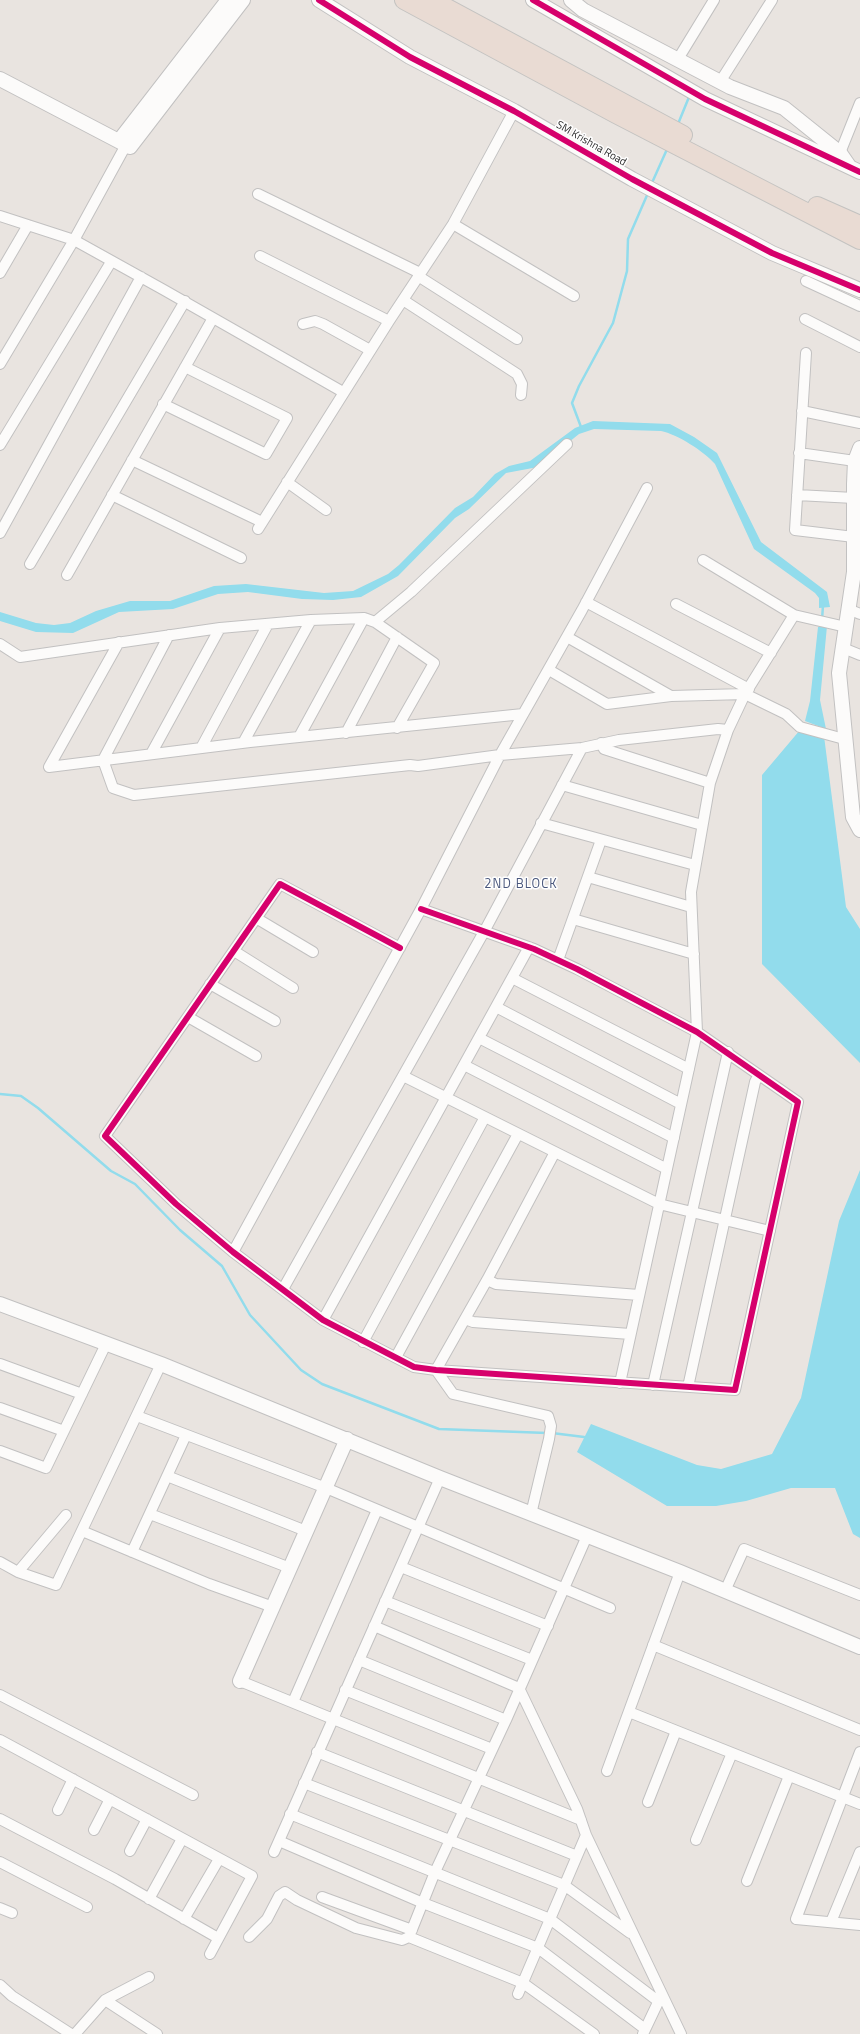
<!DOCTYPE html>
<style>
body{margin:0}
canvas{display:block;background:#e9e4e0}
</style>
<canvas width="860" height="2034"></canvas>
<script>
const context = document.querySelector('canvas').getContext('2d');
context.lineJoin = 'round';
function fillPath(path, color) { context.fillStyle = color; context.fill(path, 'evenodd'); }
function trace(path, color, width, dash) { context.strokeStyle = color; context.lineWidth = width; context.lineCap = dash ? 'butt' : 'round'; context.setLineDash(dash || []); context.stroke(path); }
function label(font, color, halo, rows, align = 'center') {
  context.font = font + ' "Titillium Web",sans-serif'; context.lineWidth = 3; context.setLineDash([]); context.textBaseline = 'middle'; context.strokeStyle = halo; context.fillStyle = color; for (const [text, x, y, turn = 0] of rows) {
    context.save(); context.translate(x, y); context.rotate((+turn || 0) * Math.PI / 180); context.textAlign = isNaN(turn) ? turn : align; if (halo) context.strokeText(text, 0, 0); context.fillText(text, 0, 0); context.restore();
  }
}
fillPath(new Path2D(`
 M593 421 670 424 694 437 717 453 761 542 827 592 830 607 819 608V598L815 593 754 549 715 464C705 452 677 434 661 431L594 429 579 434 538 467 506 473 469 509 455 518 398 576 361 597 333 600 302 599 248 592 218 594 173 609 119 612 73 633 36 632 0 621V612L36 623 54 625 70 623 96 611 130 601H170L214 586 246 584 324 593 353 591 388 574 399 565 455 508 473 497 495 474 509 466 530 461 575 428Z
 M827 626 820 700 826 729 805 721 810 701 818 627Z
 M800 730 824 736 846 907 860 929V1063L762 964V775Z
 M860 1170V1538L853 1534 835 1488H791L746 1501 716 1506H667L577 1452 591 1424 697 1465 721 1469 772 1454 801 1398 839 1221Z`), '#92dcec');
trace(new Path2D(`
 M678 124 689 97
 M651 185 668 147
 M581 427 572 403 579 386 613 323 627 271 628 239 648 193
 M822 620 823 605
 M0 1094 21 1096 38 1108 111 1171 135 1184 180 1230 222 1266 250 1315 301 1370 322 1384 439 1429 547 1433
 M552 1433 584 1437`), '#92dcec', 2.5);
const street = new Path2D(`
 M678 59 714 0
 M720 82 772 0
 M840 153 860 103
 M258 194 420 273
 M0 216 74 240 164 290 343 392
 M453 224 574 296
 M260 256 389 321
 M0 273 28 225
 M418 276 517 339
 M806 281 860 306
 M403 300 517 374 522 384 521 395
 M805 319 860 347
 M303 324 315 321 323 324 370 350
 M806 353 795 530 854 537
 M0 364 74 240 126 145
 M163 404 266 454 287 418 185 367
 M802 411 860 423
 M0 445 111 262
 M799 453 855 461
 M132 460 262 522
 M287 482 326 510
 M112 495 241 558
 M797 495 854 498
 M258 529 389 321 453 224 514 111
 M0 533 141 277
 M703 560 794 615
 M30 564 185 301
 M67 575 213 318
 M586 602 749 689
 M676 604 771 653
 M848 609 860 614
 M375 622 434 663 397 728
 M169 635 103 760 113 788 134 795 410 765 418 766 500 755 582 748 619 740 718 729 728 730
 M567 637 671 696
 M0 644 20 657 220 628 311 620 364 618 375 622 411 592 567 444
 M843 648 860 655
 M549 670 607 704 671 696 745 694 786 714 800 727 844 739
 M346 733 397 637
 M299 737 364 618
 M243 743 311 620
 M601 743 604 749 710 783
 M201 748 268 624
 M151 754 220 628
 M49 767 250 742 523 714
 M49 767 119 642
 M562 785 702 825
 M541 823 695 865
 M588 877 691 907
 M256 918 313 952
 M573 919 694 954
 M400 948 280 884 105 1136 176 1204 233 1252 323 1320 414 1367 436 1370 735 1390 798 1102 697 1032 577 969 534 949 421 909
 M234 951 293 988
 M558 960 601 840
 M512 978 689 1069
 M210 984 275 1021
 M496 1007 681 1104
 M188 1017 256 1056
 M479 1038 674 1138
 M464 1065 667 1169
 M403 1076 659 1204 770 1231
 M233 1252 421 909 500 755 582 610 647 488
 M487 1280 496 1284 639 1295
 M283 1289 485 930 582 748
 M465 1319 473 1322 630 1334
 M323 1320 529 947
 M363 1342 485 1117
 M396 1357 518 1134
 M0 1364 82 1394
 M620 1383 697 1032 691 892 710 783 728 730 745 694 794 615 846 627
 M653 1385 728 1052
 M688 1387 755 1082 758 1076
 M0 1408 64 1431
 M137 1416 326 1488 610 1608
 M0 1451 46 1468 106 1344
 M167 1476 306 1531
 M150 1514 290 1568
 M531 1514 549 1439 551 1426 548 1416 453 1394 436 1370 487 1280 555 1152
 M82 1531 209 1584 273 1607
 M132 1552 186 1435
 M0 1562 18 1572 56 1585 161 1364
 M401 1567 548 1626
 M18 1572 66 1515
 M725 1591 744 1549 860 1595
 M385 1601 532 1660
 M374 1626 519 1688 577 1809 586 1835 681 2034
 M653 1645 860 1730
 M359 1660 506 1720
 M240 1681 581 1820
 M345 1690 492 1749
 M0 1695 193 1795
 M293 1702 377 1510
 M629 1712 860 1804
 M0 1740 252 1876 210 1954
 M317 1752 577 1856
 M860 1752 796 1919 860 1925
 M607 1771 680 1572
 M304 1783 564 1885 630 1933
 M648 1802 676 1731
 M58 1810 73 1779
 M290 1814 550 1919 658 2001
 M0 1819 115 1879 218 1938
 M94 1830 110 1799
 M696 1840 732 1753
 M279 1841 423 1903 538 1948 645 2029
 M130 1851 147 1819
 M274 1852 440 1478
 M0 1862 87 1907
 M747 1881 789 1776
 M322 1897 412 1930
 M149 1899 182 1839
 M0 1908 12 1913
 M184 1919 219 1859
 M831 1922 860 1852
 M249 1937 267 1919 279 1896 285 1892 297 1900 356 1928 402 1940 409 1937 435 1872 506 1720 587 1536
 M409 1937 523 1983 594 2034
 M0 1985 12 1996 71 2034
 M518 1994 586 1835
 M105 2000 157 2034
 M75 2034 105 2000 149 1977
 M643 2034 661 1996`);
const secondary = new Path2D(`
 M319 0 410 57 514 111 632 179 772 253 860 290
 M533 0 705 99 860 172
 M571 0 583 10 730 87 784 108 840 153 849 166
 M0 79 130 147 243 0
 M119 141 228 0
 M860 448 855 461 854 484V572L839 673 853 817 860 830
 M0 1304 161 1364 440 1478 680 1572 860 1647
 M240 1681 347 1439`);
const highway = new Path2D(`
 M404 0 616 114 860 240
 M432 0 683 135
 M817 206 860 225`);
trace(street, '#c2c1c1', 12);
trace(secondary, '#c2c1c1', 16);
trace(highway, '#c4c3c1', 20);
trace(street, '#fcfbfa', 10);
trace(secondary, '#fcfbfa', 14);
trace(highway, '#e9dbd3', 18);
trace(new Path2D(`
 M319 0 410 57 514 111 632 179 772 253 860 290
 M533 0 705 99 860 172
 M400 948 280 884 105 1136 176 1204 233 1252 323 1320 414 1367 436 1370 735 1390 798 1102 697 1032 577 969 534 949 421 909`), '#d6006c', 6);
label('11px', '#2a2a2a', '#fff', [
 ["SM Krishna Road",591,144,30]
]);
context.letterSpacing = '1px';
label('13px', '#4a577c', '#fff', [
 ["2ND BLOCK",521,885]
]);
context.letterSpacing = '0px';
</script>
